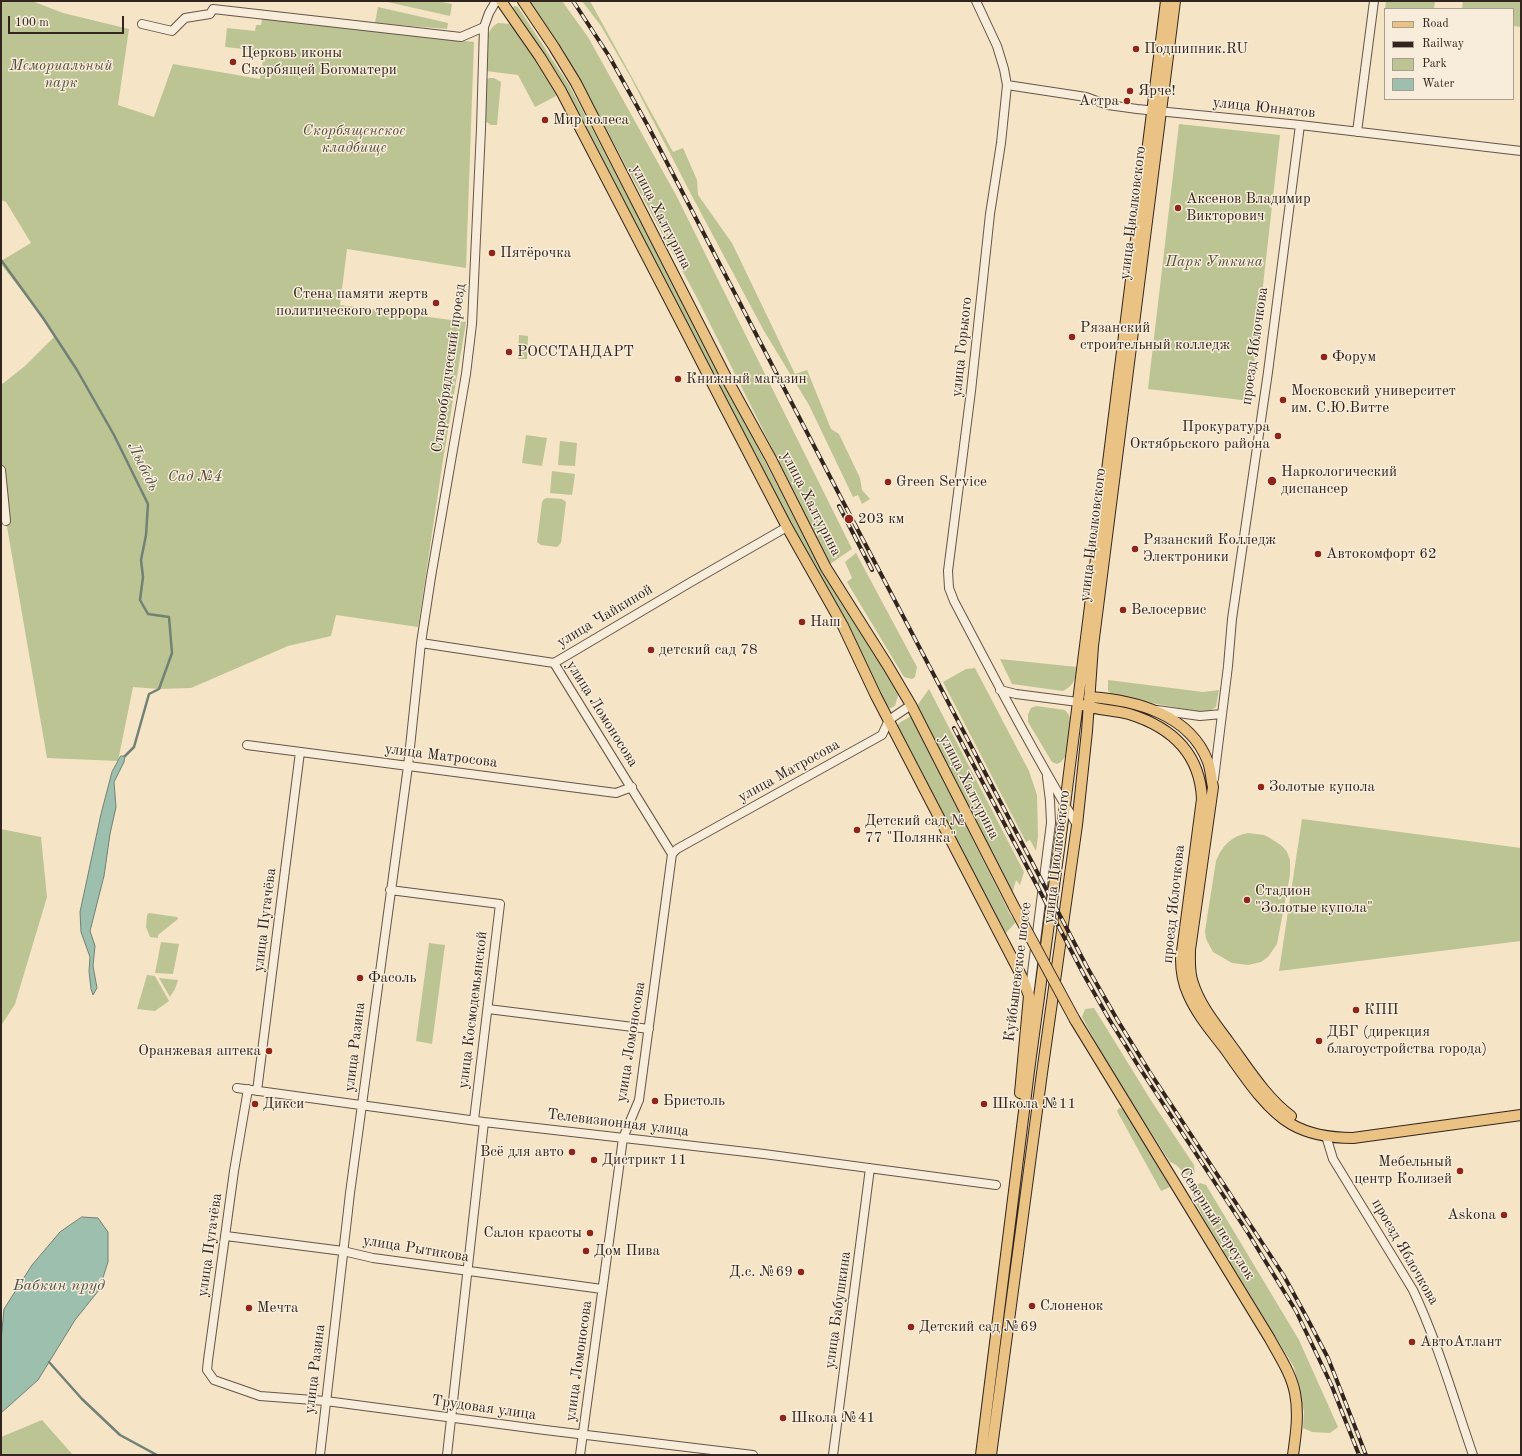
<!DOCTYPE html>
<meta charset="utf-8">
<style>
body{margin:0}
#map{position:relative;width:1522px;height:1456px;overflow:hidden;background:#f5e4c6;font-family:"Old Standard TT",serif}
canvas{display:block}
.frame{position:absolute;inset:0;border:2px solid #32251f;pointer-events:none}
.legend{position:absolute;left:1384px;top:8px;width:130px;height:92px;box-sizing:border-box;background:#f8edda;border:1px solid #a99d8f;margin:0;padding:5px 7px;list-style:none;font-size:12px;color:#32251f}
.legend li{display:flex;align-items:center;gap:8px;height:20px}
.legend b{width:20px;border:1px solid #a99d8f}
.scale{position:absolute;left:8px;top:16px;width:116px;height:18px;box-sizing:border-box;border:2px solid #32251f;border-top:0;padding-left:5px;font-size:12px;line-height:14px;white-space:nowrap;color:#32251f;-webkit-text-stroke:3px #f8edda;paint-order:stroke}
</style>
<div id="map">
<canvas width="1522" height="1456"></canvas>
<div class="frame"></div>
<ul class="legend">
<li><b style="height:5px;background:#eac283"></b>Road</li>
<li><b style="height:5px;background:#32251f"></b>Railway</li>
<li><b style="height:11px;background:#bcc494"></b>Park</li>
<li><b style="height:11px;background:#9dbfae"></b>Water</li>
</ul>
<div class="scale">100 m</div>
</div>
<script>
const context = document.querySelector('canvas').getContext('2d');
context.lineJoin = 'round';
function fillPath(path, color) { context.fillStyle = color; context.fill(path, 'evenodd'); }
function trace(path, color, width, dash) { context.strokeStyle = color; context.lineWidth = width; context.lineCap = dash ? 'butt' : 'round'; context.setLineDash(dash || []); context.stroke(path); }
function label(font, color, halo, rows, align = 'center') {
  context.font = font + ' "Old Standard TT",serif'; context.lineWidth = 3; context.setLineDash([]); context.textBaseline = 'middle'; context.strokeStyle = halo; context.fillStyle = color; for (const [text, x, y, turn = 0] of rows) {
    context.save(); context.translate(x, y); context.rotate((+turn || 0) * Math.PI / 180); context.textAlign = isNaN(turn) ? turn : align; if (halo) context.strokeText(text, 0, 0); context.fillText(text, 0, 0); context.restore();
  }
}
fillPath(new Path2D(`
 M1 1H32L63 13 129 29 118 105 154 117 173 64 260 79 263 59 254 50 225 47 227 28 255 31 256 25H261L262 19 474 42 466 268 347 249 340 305 466 322 443 460 418 627 336 615 331 636 288 646 191 688 159 689 133 687 118 761 47 758 6 521 1 470V385L25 366 55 336 35 308 1 264V261L31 243 6 202 1 200Z
 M383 1H437L452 4 450 16Z
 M529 1H562L588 37 676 195 852 549 830 564 697 298 564 51Z
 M582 1H590L673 152 683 148 697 180 698 195 732 243 795 374 807 370 831 429 839 434 860 478 862 490 870 499 862 504 858 495 853 497 809 405 764 331 693 198 631 78 601 26Z
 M1386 1H1435L1434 9H1385Z
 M1463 1H1521V27L1513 26V9H1462Z
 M515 6 518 7 569 85 684 304 796 522 824 572 899 692 895 706 891 708 886 707 792 530 605 164 563 88 513 10V7Z
 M378 7 448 23 447 29 375 23Z
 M498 23 511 24 517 29 558 95 535 107 518 75 486 71C487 55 482 31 498 23Z
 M489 78H494L501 82 497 125H491L485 121 486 80Z
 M1179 124 1280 135 1250 401 1148 389Z
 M519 335 528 336 527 359H518Z
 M526 435 547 438 542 466 522 463Z
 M560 441 577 443 575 466 558 465Z
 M552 471 575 474 572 495 550 493Z
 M547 498 562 499 566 502 561 543 557 547 541 545 537 542 542 502 544 499Z
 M856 553 917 667 915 677 912 679 904 677 847 582 852 578 845 562Z
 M1000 659 1077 667C1076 679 1074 685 1063 691L1012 684Z
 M975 668 1029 771 1037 795 1038 837 1036 851 1030 840 1026 842 943 682 966 669Z
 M1108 680 1203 692 1219 690 1216 707 1206 713 1114 696 1108 691Z
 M929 689 1024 872 1020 885 1016 880 1012 894 917 706Z
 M1036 706 1065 710 1069 715 1071 722 1065 757 1061 762 1057 764 1052 762 1028 722V714L1031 708Z
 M911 716 1011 916 1016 922 1005 934 897 727 899 723Z
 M1302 819 1521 848V941L1279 971Z
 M1 829 41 837 47 897 15 1004 1 1026Z
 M1248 833 1264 835 1270 838 1282 846 1287 852 1290 860V875L1277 944 1268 957 1261 962 1248 965 1232 963 1213 952 1206 939 1205 931 1216 861C1222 846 1231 836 1248 833Z
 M149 913 177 917 178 919 158 935V938L150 937 146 927 147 915Z
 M161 942 179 944 173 974 155 973Z
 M429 943 445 945 432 1044 416 1041Z
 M147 975 155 976 169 1001 155 1011 137 1009Z
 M159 978 178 980 175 989 170 997Z
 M1094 1008 1152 1102 1194 1165 1195 1173 1190 1177C1180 1172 1181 1166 1170 1162L1108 1065 1082 1017 1085 1009Z
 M1119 1108 1123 1109 1170 1187 1161 1191 1117 1111Z
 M1200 1183 1206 1185 1299 1340 1338 1427 1330 1433 1312 1432 1303 1428 1304 1412 1294 1367 1204 1219 1192 1196 1195 1186Z
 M42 1420 73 1455H1V1437Z`), '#bcc494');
const water = new Path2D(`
 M121 756H125L124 762 114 782 116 807 110 834 104 876 90 931 95 946 93 966 97 988 93 995 91 989 89 971 90 957 81 932 80 912 101 814 112 772Z
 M82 1217 98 1218 108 1232V1262L99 1290 75 1320 38 1380 1 1413V1341L4 1309 32 1265 60 1232Z`);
fillPath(water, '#9dbfae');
trace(water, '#728175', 1);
trace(new Path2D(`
 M1 260 43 318 77 370 114 435 148 504 146 535 141 560 143 577 140 600 148 614 169 617 172 653 159 689 149 694 134 747 125 756
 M49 1362 82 1399 120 1435 157 1455`), '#728175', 2.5);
const minor = new Path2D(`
 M976 1 997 46 1004 69 1007 85 1001 143 990 214 971 391 948 571 949 588 954 601C994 677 1033 752 1077 825
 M142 24 172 31 185 18 210 14 213 9 461 37 484 27
 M1007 85 1086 97 1108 105 1137 109 1300 125 1521 151
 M1357 132 1374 1
 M1 470 6 521
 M421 643 554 663 691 582 787 527
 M554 663 672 854 639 1100 623 1138 580 1455
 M1000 690 1016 694 1078 702
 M1157 710 1200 716 1222 714
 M247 745 616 793 632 787
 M1214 779 1228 666 1232 619 1268 372 1300 125
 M672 854 677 849 882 735 889 720 911 705
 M390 890 500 904 474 1120
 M1029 996 1051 823 1050 801 1047 777
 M488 1009 649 1029
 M237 1088 484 1122 764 1154 996 1185
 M248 1089 234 1171 208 1360 207 1370 214 1380 260 1396 326 1401 545 1430 753 1455
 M257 1091 300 752
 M1326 1136 1333 1159 1413 1290C1438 1343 1454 1400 1473 1455
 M226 1236 343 1251 373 1258 602 1289
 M320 1455 350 1193 408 766 421 643 431 577 466 374 472 324 481 129 484 27 489 13 496 1
 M447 1455 484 1122
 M833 1455 870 1168`);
const major = new Path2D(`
 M501 1 540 57 561 91 684 328 723 404 787 527 843 626 876 696 1023 979 1029 996 1020 1093
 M523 1 554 47 576 83 728 381 771 459 826 568 888 666 911 705 1014 907
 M1089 697C1135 700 1190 714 1208 762 1211 770 1211 779 1213 787L1190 950C1190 961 1189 973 1193 983 1200 1005 1215 1023 1228 1041 1246 1065 1266 1098 1291 1116
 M1083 705C1097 710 1114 710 1129 714 1171 727 1200 753 1202 799L1181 959C1181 971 1183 983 1188 994 1197 1015 1212 1032 1225 1049 1243 1074 1265 1109 1291 1124 1310 1135 1331 1138 1353 1138L1521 1115
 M1075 1020 1270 1339C1279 1356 1291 1373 1295 1393 1299 1414 1296 1434 1293 1455
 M981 1455 1029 1071 1065 805 1166 1
 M991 1455 1042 1073 1077 825 1087 731 1093 646 1175 1`);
trace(minor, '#635549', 10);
trace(major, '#32251f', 12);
trace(minor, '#f8edda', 8);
trace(major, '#eac283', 10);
const rail = new Path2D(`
 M573 1 609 56 648 126 839 494 1087 967 1118 1021 1149 1071 1284 1276 1307 1318 1328 1358 1366 1455
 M839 506 872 570
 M954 728 1084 975 1109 1019 1139 1067 1248 1233 1296 1311 1331 1384 1359 1455`);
trace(rail, '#32251f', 4);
trace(rail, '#f8edda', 2.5, [8]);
const majorBridge = new Path2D(`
 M1014 907 1075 1020`);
trace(majorBridge, '#32251f', 12, []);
trace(majorBridge, '#eac283', 10);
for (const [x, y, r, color] of [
 [1136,49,4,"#8f2418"],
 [233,62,4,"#8f2418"],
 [1130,91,4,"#8f2418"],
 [1127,101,4,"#8f2418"],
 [545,120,4,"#8f2418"],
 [1178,208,4,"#8f2418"],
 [492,253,4,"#8f2418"],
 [436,303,4,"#8f2418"],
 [1072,337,4,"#8f2418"],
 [509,352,4,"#8f2418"],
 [1324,357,4,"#8f2418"],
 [678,379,4,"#8f2418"],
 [1283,400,4,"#8f2418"],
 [1278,436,4,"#8f2418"],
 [1272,481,5,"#8f2418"],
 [888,482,4,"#8f2418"],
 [849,519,5,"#8f2418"],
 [1135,549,4,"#8f2418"],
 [1318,554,4,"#8f2418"],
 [1123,610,4,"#8f2418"],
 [802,622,4,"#8f2418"],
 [651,650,4,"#8f2418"],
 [1261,787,4,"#8f2418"],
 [857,830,4,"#8f2418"],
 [1247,900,4,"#8f2418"],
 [360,978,4,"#8f2418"],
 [1356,1010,4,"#8f2418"],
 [1319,1041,4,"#8f2418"],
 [269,1051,4,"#8f2418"],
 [655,1101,4,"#8f2418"],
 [255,1104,4,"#8f2418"],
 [984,1104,4,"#8f2418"],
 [572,1152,4,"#8f2418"],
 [594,1160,4,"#8f2418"],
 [1460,1171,4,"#8f2418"],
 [1504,1215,4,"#8f2418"],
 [590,1233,4,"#8f2418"],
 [586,1251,4,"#8f2418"],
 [801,1272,4,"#8f2418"],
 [1032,1306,4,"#8f2418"],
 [249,1308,4,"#8f2418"],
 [911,1327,4,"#8f2418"],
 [1412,1342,4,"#8f2418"],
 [783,1418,4,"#8f2418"]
]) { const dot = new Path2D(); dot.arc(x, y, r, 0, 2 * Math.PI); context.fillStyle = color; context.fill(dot); trace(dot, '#f8edda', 1.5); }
label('15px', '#32251f', '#f8edda', [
 ["Подшипник.RU",1144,49],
 ["Церковь иконы",241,53],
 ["Скорбящей Богоматери",241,70],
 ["Ярче!",1138,91],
 ["Астра",1119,101,"right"],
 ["Мир колеса",553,120],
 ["Аксенов Владимир",1186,199],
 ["Викторович",1186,216],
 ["Пятёрочка",500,253],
 ["Стена памяти жертв",428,294,"right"],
 ["политического террора",428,311,"right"],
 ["Рязанский",1080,328],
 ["строительный колледж",1080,345],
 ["РОССТАНДАРТ",517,352],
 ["Форум",1332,357],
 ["Книжный магазин",686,379],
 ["Московский университет",1291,391],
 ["им. С.Ю.Витте",1291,408],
 ["Прокуратура",1270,427,"right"],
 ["Октябрьского района",1270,444,"right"],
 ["Наркологический",1281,472],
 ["диспансер",1281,489],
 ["Green Service",896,482],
 ["203 км",858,519],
 ["Рязанский Колледж",1143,540],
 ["Электроники",1143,557],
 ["Автокомфорт 62",1326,554],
 ["Велосервис",1131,610],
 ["Наш",810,622],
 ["детский сад 78",659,650],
 ["Золотые купола",1269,787],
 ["Детский сад №",865,821],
 ["77 \"Полянка\"",865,838],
 ["Стадион",1255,891],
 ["\"Золотые купола\"",1255,908],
 ["Фасоль",368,978],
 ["КПП",1364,1010],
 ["ДБГ (дирекция",1327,1032],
 ["благоустройства города)",1327,1049],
 ["Оранжевая аптека",261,1051,"right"],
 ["Бристоль",663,1101],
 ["Дикси",263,1104],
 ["Школа №11",992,1104],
 ["Всё для авто",564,1152,"right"],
 ["Дистрикт 11",602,1160],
 ["Мебельный",1452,1162,"right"],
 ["центр Колизей",1452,1179,"right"],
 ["Askona",1496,1215,"right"],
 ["Салон красоты",582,1233,"right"],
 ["Дом Пива",594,1251],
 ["Д.с. №69",793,1272,"right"],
 ["Слоненок",1040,1306],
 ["Мечта",257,1308],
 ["Детский сад №69",919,1327],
 ["АвтоАтлант",1420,1342],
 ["Школа №41",791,1418]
], 'left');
label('italic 15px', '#544d3c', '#f8edda', [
 ["Мемориальный",61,66],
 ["парк",61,83],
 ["Скорбященское",354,131],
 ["кладбище",354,148],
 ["Парк Уткина",1214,262],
 ["Сад №4",195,477]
]);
label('15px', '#32251f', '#f8edda', [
 ["улица Юннатов",1264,108,6],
 ["улица Циолковского",1133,213,-83],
 ["улица Халтурина",661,217,63],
 ["проезд Яблочкова",1255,346,-82],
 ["улица Горького",962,347,-84],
 ["Старообрядческий проезд",449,368,-82],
 ["улица Халтурина",811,504,63],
 ["улица Циолковского",1093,535,-83],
 ["улица Чайкиной",605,616,-31],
 ["улица Ломоносова",602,714,58],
 ["улица Матросова",441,756,7],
 ["улица Матросова",789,771,-29],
 ["улица Халтурина",969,787,63],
 ["улица Циолковского",1057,857,-83],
 ["проезд Яблочкова",1174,904,-84],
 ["улица Пугачёва",265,920,-83],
 ["Куйбышевское шоссе",1018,972,-83],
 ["улица Космодемьянской",473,1010,-83],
 ["улица Ломоносова",631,1042,-81],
 ["улица Разина",355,1047,-83],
 ["Телевизионная улица",618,1123,7],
 ["Северный переулок",1217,1224,58],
 ["улица Пугачёва",210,1245,-82],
 ["улица Рытикова",416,1249,9],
 ["проезд Яблочкова",1405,1252,60],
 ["улица Бабушкина",838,1310,-82],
 ["улица Ломоносова",579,1361,-82],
 ["улица Разина",315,1369,-83],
 ["Трудовая улица",484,1408,8]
]);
label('italic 16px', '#52534a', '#f8edda', [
 ["Лыбедь",143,467,64],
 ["Бабкин пруд",59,1286]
]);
</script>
